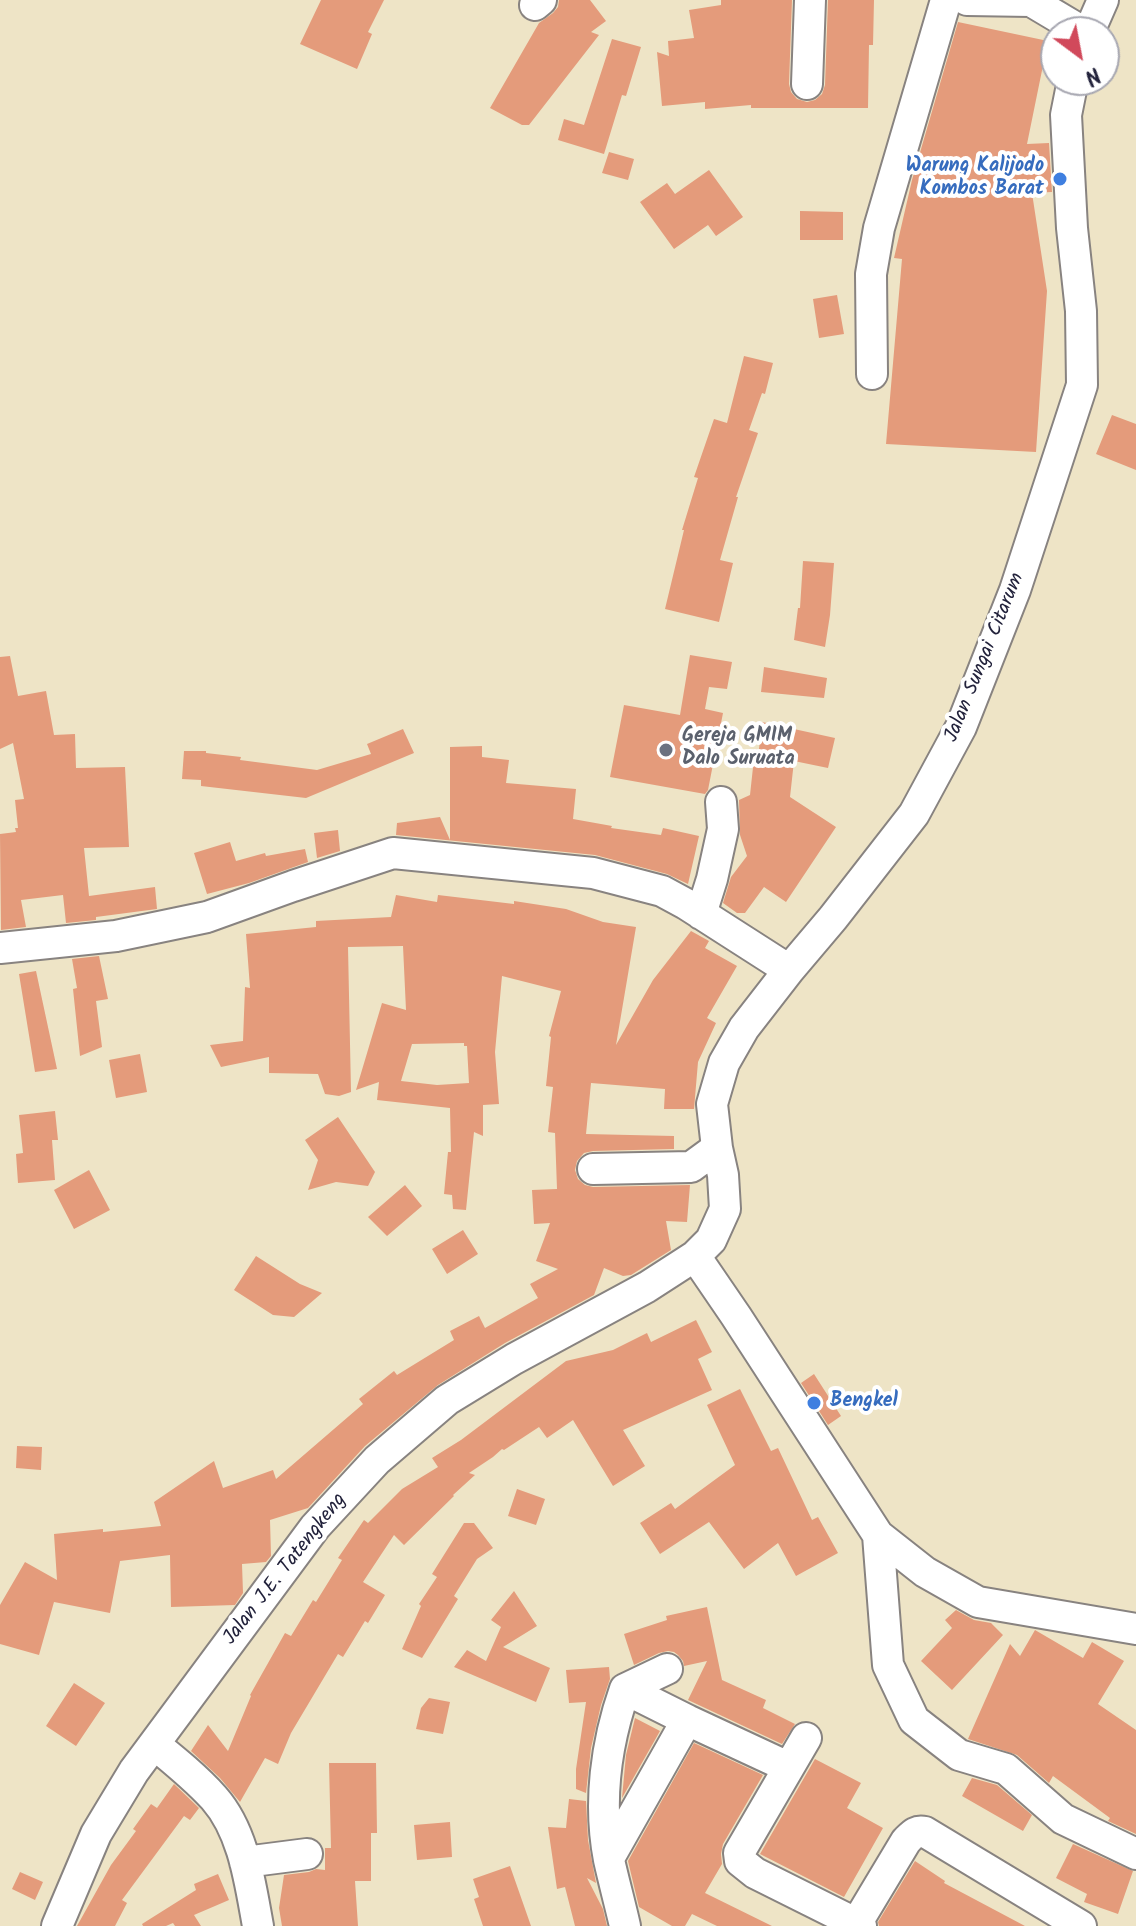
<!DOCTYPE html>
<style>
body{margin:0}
#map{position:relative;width:1136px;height:1926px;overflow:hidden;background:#eee4c6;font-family:Kalam,sans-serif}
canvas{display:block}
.north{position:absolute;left:1040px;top:16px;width:80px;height:80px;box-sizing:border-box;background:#fff;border:2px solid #a7a7b1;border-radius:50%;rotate:148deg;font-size:22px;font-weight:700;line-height:32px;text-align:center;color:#22223b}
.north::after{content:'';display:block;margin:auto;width:28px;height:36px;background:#d1495b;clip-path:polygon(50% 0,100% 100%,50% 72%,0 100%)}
</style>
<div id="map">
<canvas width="1136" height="1926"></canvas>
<div class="north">N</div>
</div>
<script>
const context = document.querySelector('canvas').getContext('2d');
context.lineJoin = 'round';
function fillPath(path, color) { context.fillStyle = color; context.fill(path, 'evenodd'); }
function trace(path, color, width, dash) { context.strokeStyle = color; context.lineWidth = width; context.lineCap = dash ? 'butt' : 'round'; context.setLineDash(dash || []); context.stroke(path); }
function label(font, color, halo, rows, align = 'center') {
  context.font = font + ' Kalam,sans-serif'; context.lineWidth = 8; context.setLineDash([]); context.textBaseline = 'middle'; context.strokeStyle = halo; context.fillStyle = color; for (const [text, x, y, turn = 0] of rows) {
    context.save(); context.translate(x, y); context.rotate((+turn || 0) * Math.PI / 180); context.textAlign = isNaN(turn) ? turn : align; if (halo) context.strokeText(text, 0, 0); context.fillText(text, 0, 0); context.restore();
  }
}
fillPath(new Path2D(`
 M321 0H384L368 32 372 34 357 69 300 44Z
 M559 0H590L606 21 591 32 599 35 529 125H522L490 108 539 23 553 13 558 7Z
 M721 0H792L789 84 791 92 797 99 807 102 815 100 822 94 825 85 828 0H874L873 45H869L868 108H751V105L705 109V102L662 106 657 52 669 56 668 41 694 38 689 10 721 5Z
 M958 22 1048 41 1027 144 1049 143 1052 192 1032 193 1047 291 1036 452 886 444 902 259 894 258 912 180Z
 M612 39 641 47 626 96 622 95 604 154 558 140 564 119 584 125Z
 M609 152 634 159 628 180 602 173Z
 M709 170 743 217 716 236 708 225 674 249 640 202 667 183 675 194Z
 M800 211 843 212V240H800Z
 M837 295 844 334 819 338 813 299Z
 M744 356 773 363 765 394 762 393 749 430 758 433 736 497H738L720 560 733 563 719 622 665 609 684 530H682L698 478 694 477 714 419 727 423Z
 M1112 415 1136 424V470L1096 454Z
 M803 561 834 563 830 615 825 647 794 640 798 608H800Z
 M690 655 732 662 727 689 709 687 705 709 723 713 708 790 705 794 610 777 624 705 680 715Z
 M10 656 18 696 46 691 54 735 75 734 76 768 125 767 129 847 84 848 89 896 155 887 157 909 96 917V920L66 923 63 895 21 900 26 927 1 930 0 834 16 832 15 828H18L15 800 24 799 13 743 0 749V657Z
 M764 667 827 678 824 698 761 692Z
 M762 722 835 738 828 768 794 761 790 797 836 827 786 902 764 887 745 913H737L723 903 731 877 747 856 740 835 739 800 750 795 755 749H759Z
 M403 729 414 753 306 798 201 786V780L182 779 184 751H206V753L241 757 240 760 317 770 371 754 367 744Z
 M482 746V757L509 760 506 783 576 789 573 819 612 826 611 828 661 835 663 828 699 836 688 884 667 874 595 855 396 835 397 823 440 817 450 840V747Z
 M338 830 340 851 317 858 314 833Z
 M230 842 236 861 265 853 266 856 305 849 308 862 249 883 207 894 194 853Z
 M396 895 437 902 438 895 514 904V901L566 909 603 922 636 927 616 1045 653 980 691 931 709 941 705 948 737 966 707 1018 716 1023 698 1062 694 1109H664L665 1089 591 1083 586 1134 674 1136V1149L593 1151 584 1153 577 1161 575 1170 578 1179 585 1185 593 1187 690 1185 687 1222 666 1221 671 1250 631 1275 623 1276 604 1268 594 1295 505 1343 438 1385 365 1446 308 1508 270 1520 271 1556 266 1562 242 1564 243 1593 235 1605 171 1607 170 1555 120 1561 110 1613 54 1602 39 1655 0 1644V1605L25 1562 57 1580 54 1534 103 1529V1532L161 1526 154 1502 214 1461 223 1488 273 1470 276 1479 363 1404 359 1399 394 1371 397 1375 454 1340 450 1331 479 1316 485 1328 538 1298 530 1284 558 1269 536 1261 550 1223 534 1224 532 1190 557 1189 555 1133 548 1132 553 1087 546 1086 551 1037 549 1036 561 991 502 976 495 1052 499 1104 483 1105V1136L474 1132 466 1210 453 1209 452 1195 444 1194 448 1152H451L450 1108 377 1100 379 1082 356 1090 382 1003 406 1010 403 946 348 947 351 1092 339 1096 325 1094 318 1074 269 1073V1057L221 1067 210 1045 243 1041 245 987 250 988 246 934 316 927V921L391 917ZM464 1043V1046H467L469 1083 437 1085 401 1081 412 1044Z
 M99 956 108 999 96 1001 102 1047 80 1056 73 989 77 988 72 959Z
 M36 971 57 1069 35 1072 19 974Z
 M140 1054 147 1092 116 1098 109 1060Z
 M55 1111 58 1140H52L55 1180 18 1183 16 1154 23 1153 19 1115Z
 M338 1117 375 1172 368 1186 336 1182 308 1190 318 1160 305 1140Z
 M89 1170 110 1210 74 1229 54 1190Z
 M405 1185 422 1206 387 1236 368 1217Z
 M463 1230 478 1254 447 1274 432 1249Z
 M256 1256 300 1284 322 1293 294 1317 273 1315 234 1290Z
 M696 1320 712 1352 698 1359 712 1390 623 1430 645 1466 613 1486 573 1420 547 1438 539 1427 504 1450 502 1449 493 1457 469 1473 475 1475 453 1495 454 1496 404 1545 394 1535 363 1582 385 1595 368 1623 365 1621 343 1657 338 1654 291 1733 278 1764 265 1758 240 1802 220 1778 191 1751 208 1725 228 1751 251 1696 250 1695 285 1633 291 1636 313 1600 316 1602 342 1560 338 1558 364 1520 368 1523 402 1489 438 1467 432 1458 461 1440 566 1361 613 1350 647 1333 651 1342Z
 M814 1374 841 1416 828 1425 801 1383Z
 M740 1389 771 1451 778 1448 812 1520 818 1517 838 1553 796 1576 778 1543 744 1569 709 1522 660 1554 640 1523 671 1503 675 1509 735 1465 707 1405Z
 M17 1446 42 1447 41 1470 16 1468Z
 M517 1489 545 1499 536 1525 508 1516Z
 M464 1523H474L493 1548 477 1559 454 1596 458 1599 422 1658 402 1649 421 1606 419 1604 437 1577 432 1574Z
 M514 1591 537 1626 503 1647 550 1668 536 1702 454 1667 467 1650 486 1661 501 1627 491 1620Z
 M707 1607 722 1680 766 1700 763 1708 795 1724 782 1744 688 1700 707 1661 684 1666 683 1661 678 1655 674 1652 668 1651 659 1653 634 1665 624 1634 667 1620 666 1616Z
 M956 1610 974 1620 991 1623 1003 1635 952 1690 921 1661 952 1628 945 1620Z
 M1035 1630 1083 1658 1092 1642 1124 1661 1098 1704 1136 1730V1834L1108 1821 1110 1818 1053 1776 1049 1783 1017 1755 968 1739 1010 1644 1020 1656Z
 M609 1667 610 1679 601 1705 591 1748 586 1793 576 1789V1769L586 1702 569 1703 566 1670Z
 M74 1683 105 1703 76 1746 46 1726Z
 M429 1698 450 1702 443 1734 416 1729 421 1708Z
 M635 1718 660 1731 622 1798 626 1755Z
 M694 1743 763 1775 723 1844 721 1854 722 1864 705 1893 772 1926H717L692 1914 685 1926H672L639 1907 628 1861Z
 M815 1759 861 1783 847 1808 883 1828 844 1897 760 1854Z
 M329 1763H376L377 1833H371V1881H355L358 1926H282L279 1908 284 1875 309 1872 316 1869 325 1870V1848H331Z
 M972 1778 997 1785 1032 1815 1023 1831 962 1796Z
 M174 1784 199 1808 190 1820 184 1816 122 1900 127 1903 115 1926H77L111 1865 136 1831 133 1829 151 1804 157 1808Z
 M569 1799 586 1801 588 1840 596 1883 587 1878 603 1909 607 1926H575L565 1887 557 1889 548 1827 566 1828Z
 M450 1822 452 1857 417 1860 414 1825Z
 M1073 1844 1133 1871 1118 1914 1084 1902 1087 1894 1056 1878Z
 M915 1861 945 1881 944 1883 1025 1926H879L878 1922Z
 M510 1866 531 1926H483L474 1899 479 1897 473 1879Z
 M20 1872 43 1882 35 1900 12 1889Z
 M218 1874 229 1900 194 1915 201 1926H175L173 1923 166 1926H143L142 1924 196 1890 194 1884Z`), '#e49b7b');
const minor = new Path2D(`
 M967 0 1031 1 1083 32
 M535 5 541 0
 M1089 32 1103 0
 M807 84 810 0
 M872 374 871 274 879 228 946 0
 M701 914 712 879 723 829 721 802
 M0 948 116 936 207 917 293 886 393 853 593 873 662 891 686 904 789 970
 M593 1169 691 1167 717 1148
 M695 1256 736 1316 878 1535 925 1572 978 1602 1136 1629
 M878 1535 888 1665 914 1720 959 1755 1006 1769 1063 1819 1136 1854
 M625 1689 667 1669
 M806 1738 739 1853 740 1861 755 1873 861 1926
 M154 1744C175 1761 196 1778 214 1798 244 1832 250 1883 258 1926
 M609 1858 687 1720 788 1767
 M245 1862 307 1854
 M57 1926 96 1834 134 1771 315 1527 377 1460 447 1400 514 1359 647 1287 695 1256 711 1240 725 1209 723 1175 717 1148 712 1104 724 1063 744 1028 789 970 833 918 914 814 961 727 1015 590 1082 385 1081 311 1072 228 1066 115 1073 80
 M625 1926C620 1904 614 1882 609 1860 598 1803 606 1743 625 1689L687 1720
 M855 1926 906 1841C913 1834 916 1830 925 1832L1081 1926`);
trace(minor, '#888380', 34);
trace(minor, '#fff', 30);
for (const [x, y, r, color] of [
 [1060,179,8,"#3f7fe0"],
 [666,750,8,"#6b7280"],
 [814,1403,8,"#3f7fe0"]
]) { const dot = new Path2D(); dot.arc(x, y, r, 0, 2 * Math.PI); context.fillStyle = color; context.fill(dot); trace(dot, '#fff', 3); }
label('bold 20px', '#366cbe', '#fff', [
 ["Warung Kalijodo",1044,168],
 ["Kombos Barat",1044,191],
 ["Bengkel",830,1403,"left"]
], 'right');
label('20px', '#22223b', '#fff', [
 ["Jalan Sungai Citarum",986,658,-68],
 ["Jalan J.E. Tatengkeng",286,1570,-52]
]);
label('bold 20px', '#5b616d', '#fff', [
 ["Gereja GMIM",682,738],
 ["Dalo Suruata",682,761]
], 'left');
</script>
